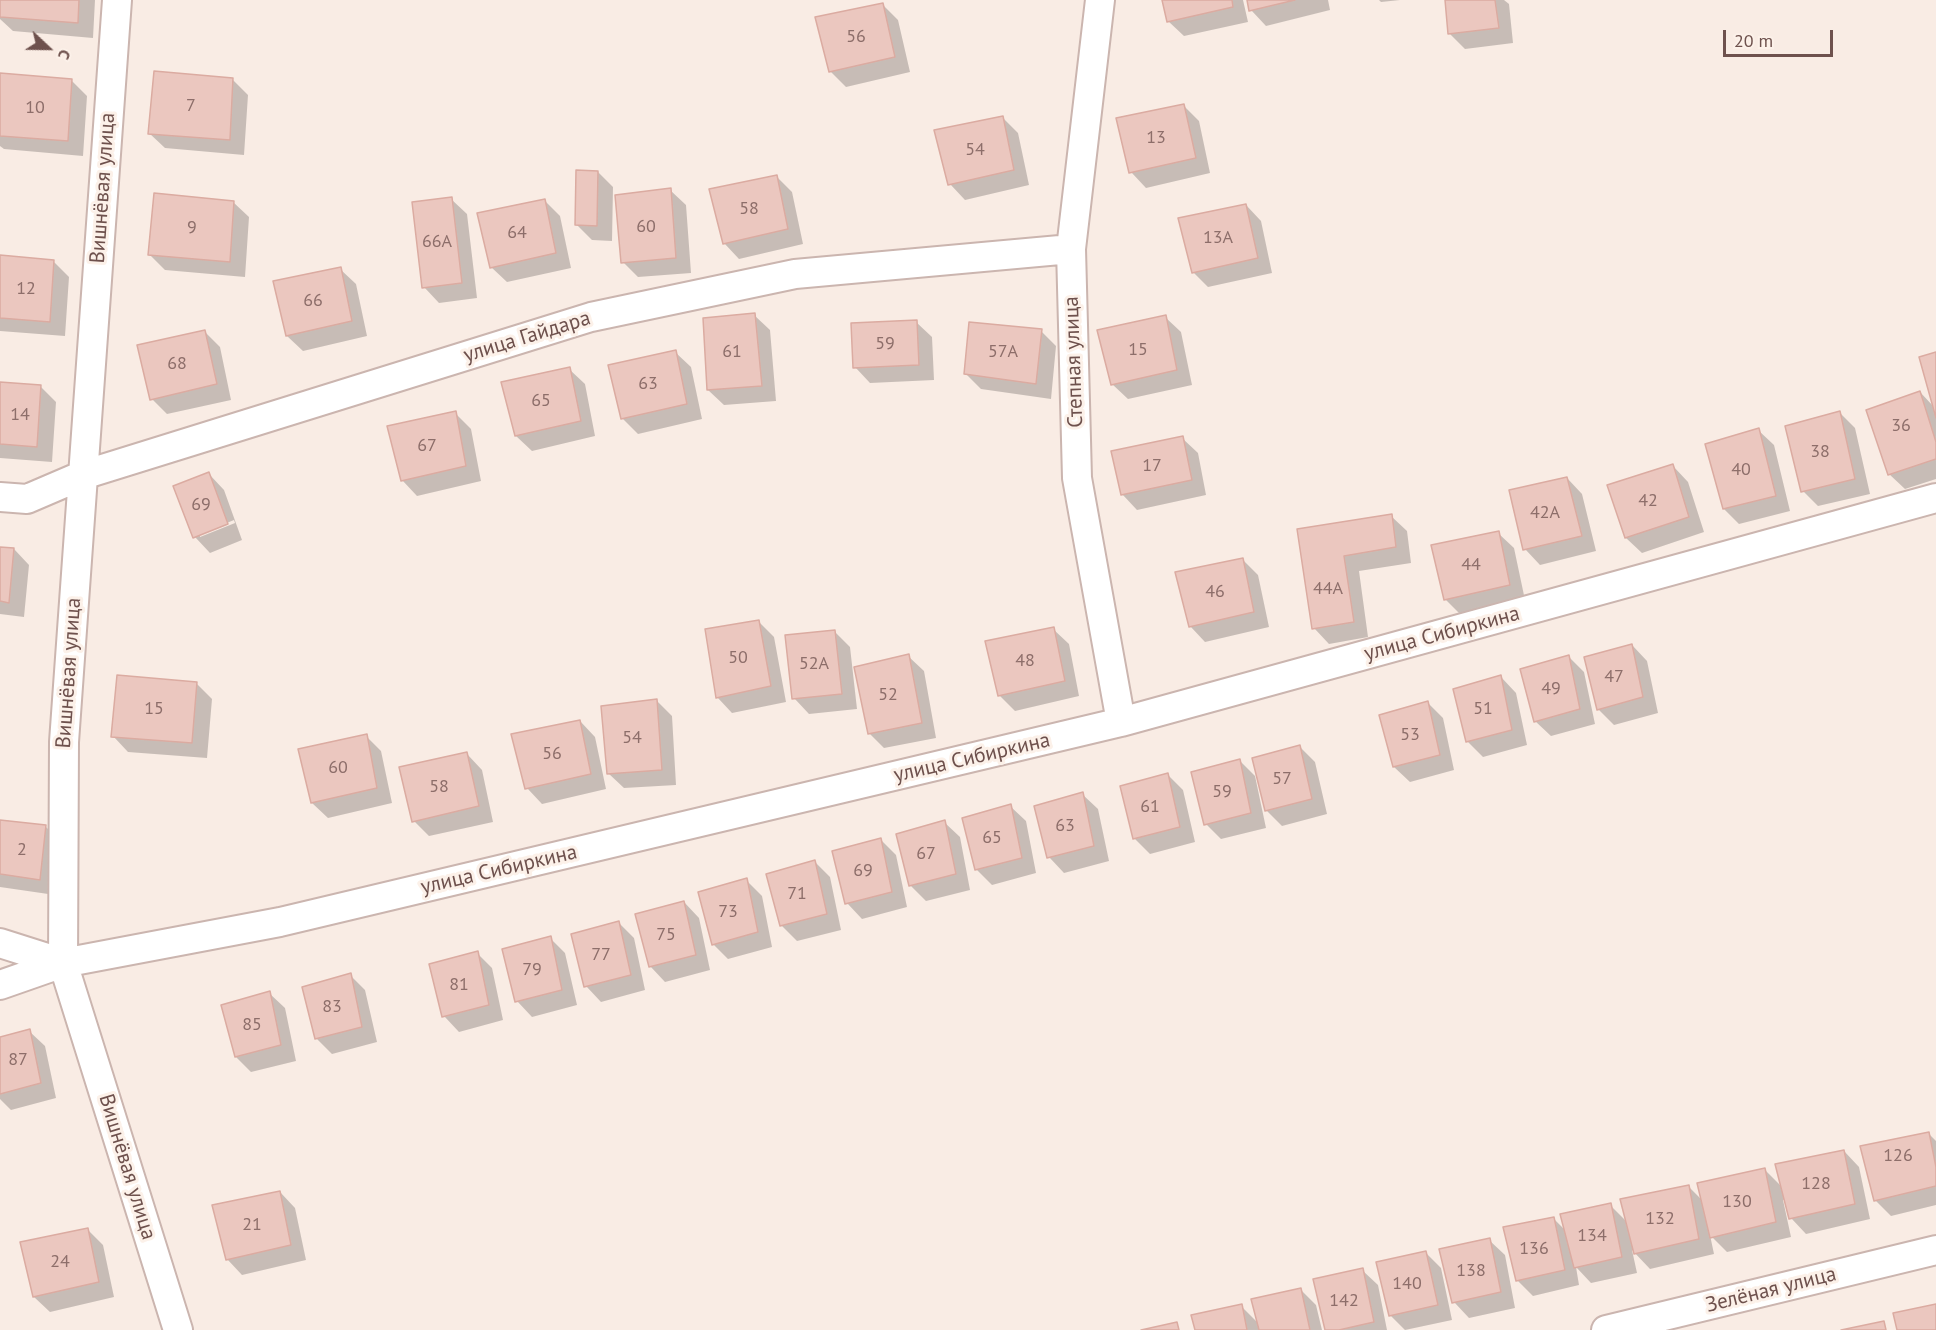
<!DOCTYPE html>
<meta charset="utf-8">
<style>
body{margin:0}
#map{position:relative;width:1936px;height:1330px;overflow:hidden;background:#f9ece4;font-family:"PT Sans",sans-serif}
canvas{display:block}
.north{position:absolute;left:18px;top:18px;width:60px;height:60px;-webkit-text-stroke:4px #fcf1e9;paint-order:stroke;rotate:112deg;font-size:16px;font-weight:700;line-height:24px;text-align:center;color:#6e514d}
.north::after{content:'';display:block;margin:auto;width:21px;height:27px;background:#6e514d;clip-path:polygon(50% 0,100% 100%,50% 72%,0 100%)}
.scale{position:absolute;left:1723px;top:30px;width:110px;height:27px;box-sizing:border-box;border:3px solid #6e514d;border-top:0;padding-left:8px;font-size:18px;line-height:21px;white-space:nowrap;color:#6e514d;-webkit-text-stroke:4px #fcf1e9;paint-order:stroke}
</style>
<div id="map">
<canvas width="1936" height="1330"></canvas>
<div class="north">С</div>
<div class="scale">20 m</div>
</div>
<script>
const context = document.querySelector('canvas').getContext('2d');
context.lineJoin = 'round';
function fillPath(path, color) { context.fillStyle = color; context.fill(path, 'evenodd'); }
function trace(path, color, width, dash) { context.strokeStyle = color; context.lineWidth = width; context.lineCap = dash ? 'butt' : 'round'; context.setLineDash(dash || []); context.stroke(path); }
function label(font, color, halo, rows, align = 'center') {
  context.font = font + ' "PT Sans",sans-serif'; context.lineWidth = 6; context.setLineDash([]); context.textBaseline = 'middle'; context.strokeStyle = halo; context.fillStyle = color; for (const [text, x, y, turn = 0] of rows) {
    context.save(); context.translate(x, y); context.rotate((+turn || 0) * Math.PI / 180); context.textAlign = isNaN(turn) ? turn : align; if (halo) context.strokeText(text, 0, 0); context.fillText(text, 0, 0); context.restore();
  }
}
fillPath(new Path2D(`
 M0 0H95L93 38 13 31 0 19Z
 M1163 0H1243L1248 22 1184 36 1168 21Z
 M1248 0H1328L1330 10 1266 26 1251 10Z
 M1379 0H1400L1381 2Z
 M1446 0H1504L1509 4 1513 43 1465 49 1450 34Z
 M883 5 898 20 910 72 846 87 830 71Z
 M0 75 72 81 87 96 83 156 4 149 0 146Z
 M233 80 248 95 244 155 165 148 149 133Z
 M1184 106 1199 121 1210 173 1146 188 1131 172Z
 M1003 118 1018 133 1029 185 965 200 950 184Z
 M598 172 613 187 612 241 592 240 577 225Z
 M777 177 792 192 803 244 739 259 724 243Z
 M670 190 686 205 691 273 638 277 623 262Z
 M451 199 467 214 477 298 439 303 424 287Z
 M544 200 560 216 571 268 507 282 491 267Z
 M233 202 249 217 245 277 165 270 150 255Z
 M1246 205 1261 221 1272 273 1208 287 1193 272Z
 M0 257 53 261 69 277 65 336 0 331Z
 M340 269 356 284 367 336 303 351 287 336Z
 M754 315 770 330 776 401 724 405 708 390Z
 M1165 317 1181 332 1192 385 1128 399 1112 384Z
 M916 322 932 337 934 380 870 383 855 367Z
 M1041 331 1056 346 1051 399 981 389 966 374Z
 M205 332 220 347 231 400 167 414 152 399Z
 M675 352 691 367 702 419 638 434 622 418Z
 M1936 354V479L1905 489 1889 474 1920 392 1934 407Z
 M569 369 585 384 595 436 532 451 516 436Z
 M0 383 41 387 56 402 52 462 0 458Z
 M1839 412 1855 428 1870 494 1818 506 1803 491Z
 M455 413 471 429 481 481 417 496 402 480Z
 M1758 430 1774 445 1790 511 1739 524 1724 509Z
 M1182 438 1198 453 1206 495 1137 510 1122 494Z
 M1673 466 1688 482 1704 532 1642 553 1626 538 1609 486Z
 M209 474 224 490 242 540 210 553 195 537ZM234 520 235 523 200 537V534Z
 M1567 478 1582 494 1596 551 1540 565 1525 549Z
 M1391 516 1407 531 1411 563 1359 571 1368 637 1329 644 1314 628 1299 530Z
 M1498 533 1514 548 1525 600 1461 615 1445 599Z
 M0 548 14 549 29 565 24 617 0 614Z
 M1243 560 1258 575 1269 627 1205 642 1190 626Z
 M758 621 774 637 786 702 732 713 717 697Z
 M1053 629 1069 644 1079 696 1015 711 999 695Z
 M835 632 850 647 857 709 809 714 794 698Z
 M1632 645 1647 661 1658 713 1614 725 1598 709Z
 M908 656 924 671 936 738 884 748 869 733Z
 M1569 657 1584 672 1595 724 1551 736 1535 721Z
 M1501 677 1516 693 1527 745 1483 757 1467 741Z
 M196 683 212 699 207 758 128 752 113 736Z
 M657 701 672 716 676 785 624 788 608 773Z
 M1428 703 1443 718 1454 770 1410 782 1394 767Z
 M580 721 595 737 606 789 542 804 527 788Z
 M366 736 381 751 392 803 328 818 312 803Z
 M1300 747 1315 762 1327 814 1282 826 1266 810Z
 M467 754 482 770 493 822 429 836 414 821Z
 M1239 760 1255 776 1266 828 1221 839 1206 824Z
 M1168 775 1183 790 1195 842 1150 854 1134 838Z
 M1082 794 1098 809 1109 861 1064 873 1049 857Z
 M1010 806 1026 821 1036 873 992 885 976 869Z
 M0 822 45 826 61 842 55 895 0 887Z
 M944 822 960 837 970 890 926 901 911 886 898 835Z
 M880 839 896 855 907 907 862 919 847 903Z
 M815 862 830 877 841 930 797 941 781 925Z
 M746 880 762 896 772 947 728 959 713 944Z
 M684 902 699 918 710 970 665 982 650 966Z
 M619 923 634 938 645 990 601 1002 586 986Z
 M550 938 565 953 577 1005 532 1017 517 1001Z
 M477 953 492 968 503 1020 459 1032 444 1016Z
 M350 975 365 990 377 1042 332 1054 317 1039 304 988Z
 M269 993 285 1008 296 1061 251 1072 236 1057Z
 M29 1031 45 1046 56 1098 11 1110 0 1099V1039Z
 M1928 1133 1936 1141V1205L1891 1216 1875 1200Z
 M1844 1151 1859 1167 1870 1219 1806 1234 1791 1218 1786 1199 1783 1200 1791 1237 1727 1252 1710 1235 1714 1254 1650 1269 1632 1250 1637 1273 1591 1283 1576 1267 1579 1285 1533 1296 1518 1281 1505 1228 1553 1218 1566 1231 1610 1205 1627 1222 1688 1186 1703 1201 1765 1170 1783 1188Z
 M280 1192 295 1208 306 1260 242 1275 227 1259Z
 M88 1230 103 1245 114 1297 50 1312 34 1297Z
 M1489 1240 1505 1255 1515 1308 1469 1318 1454 1302Z
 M1426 1253 1441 1268 1452 1320 1405 1330 1390 1315Z
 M1362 1270 1378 1285 1387 1330H1326Z
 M1301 1290 1316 1305 1322 1330H1197L1241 1306 1258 1323Z`), '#0003');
const building = new Path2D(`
 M0 0H79L78 23 0 17Z
 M1162 0H1232L1233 7 1167 22Z
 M1247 0H1295L1249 11Z
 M1445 0H1495L1499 28 1448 34Z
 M883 3 895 57 829 72 815 17Z
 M154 71 233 78 230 140 148 134Z
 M0 73 72 79 68 141 0 136Z
 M1184 104 1196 158 1129 173 1116 118Z
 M1003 116 1014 170 948 185 934 130Z
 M576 170 598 171 597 226 575 225Z
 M777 175 788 229 723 244 709 189Z
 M671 188 676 258 621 263 615 195Z
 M154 193 234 201 230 262 148 255Z
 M452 197 462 283 422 288 412 202Z
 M545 199 556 253 490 268 477 213Z
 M1246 204 1258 258 1192 273 1178 218Z
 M0 255 54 260 50 322 0 318Z
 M341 267 352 321 286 336 273 281Z
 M755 313 762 386 707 390 703 318Z
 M1166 315 1177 370 1111 385 1097 330Z
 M917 320 919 365 853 368 851 323Z
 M969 322 1042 329 1036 384 964 374Z
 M205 330 217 384 150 400 137 345Z
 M676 350 687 404 621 419 608 365Z
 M1936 352V418L1919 357Z
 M570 367 581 421 515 436 501 382Z
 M0 382 41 385 37 447 0 444Z
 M1920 391 1936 442V459L1888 475 1866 410Z
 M456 411 466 466 401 481 387 426Z
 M1840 411 1855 479 1801 492 1785 426Z
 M1759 428 1776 496 1723 509 1705 444Z
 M1183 436 1192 480 1121 495 1111 451Z
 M1673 464 1689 517 1625 538 1607 485Z
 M209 472 228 524 193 538 173 486Z
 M1567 477 1582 536 1523 550 1509 490Z
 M1392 514 1396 547 1344 556 1354 622 1312 629 1297 529Z
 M1499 531 1510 585 1444 600 1431 545Z
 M0 547 14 548 9 603 0 601Z
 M1243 558 1254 612 1189 627 1175 572Z
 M759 620 771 686 716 698 705 629Z
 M1054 627 1065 681 998 696 985 641Z
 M835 630 842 694 792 699 785 635Z
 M1632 644 1643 697 1597 710 1584 657Z
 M909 654 922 723 868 734 854 667Z
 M1569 655 1580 709 1534 722 1520 669Z
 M117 675 197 682 192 743 111 737Z
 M1501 675 1512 730 1466 742 1453 689Z
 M657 699 662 770 607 774 601 706Z
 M1428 701 1440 755 1393 767 1379 715Z
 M580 720 591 774 525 789 511 734Z
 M367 734 377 788 311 803 298 749Z
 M1300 745 1312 799 1265 811 1252 758Z
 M467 752 479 806 412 822 399 767Z
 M1240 759 1251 813 1204 825 1191 772Z
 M1168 773 1180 827 1133 839 1120 786Z
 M1083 792 1094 846 1047 858 1034 806Z
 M1011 804 1022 858 975 870 962 818Z
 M0 820 46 825 40 880 0 874Z
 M945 820 956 874 909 886 896 834Z
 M881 838 892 892 845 904 832 851Z
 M815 860 827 914 780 926 766 874Z
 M747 878 758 932 712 945 698 892Z
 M684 901 696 955 649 967 635 914Z
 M619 921 631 975 584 987 571 934Z
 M551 936 562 990 515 1002 502 949Z
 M478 951 489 1005 442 1017 429 964Z
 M351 973 362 1027 315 1039 302 987Z
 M270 991 281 1045 235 1057 221 1005Z
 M30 1029 41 1083 0 1094V1037Z
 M1929 1132 1936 1167V1186L1874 1201 1860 1146Z
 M1844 1150 1855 1204 1789 1219 1775 1164Z
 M1765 1168 1776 1222 1710 1238 1697 1183Z
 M1689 1185 1699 1239 1634 1254 1620 1199Z
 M280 1191 291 1245 226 1260 212 1205Z
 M1611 1203 1622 1257 1574 1268 1560 1214Z
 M1554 1217 1565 1270 1516 1281 1503 1227Z
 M88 1228 99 1282 33 1297 20 1242Z
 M1490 1238 1501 1292 1452 1303 1439 1249Z
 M1426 1251 1438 1305 1389 1316 1376 1262Z
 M1363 1268 1374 1322 1339 1330H1325L1313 1279Z
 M1301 1288 1310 1330H1259L1251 1299Z
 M1242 1304 1247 1330H1195L1191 1315Z
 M1936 1304V1330H1897L1893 1313Z
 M1884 1321 1886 1330H1841Z
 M1177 1322 1179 1330H1141Z`);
fillPath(building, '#ebc7bf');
trace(building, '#dbaba1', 1.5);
const minor = new Path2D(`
 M117 0 64 742 63 963 178 1330
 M1100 0 1071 249 1077 478 1121 722
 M0 497 27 499 83 475 591 317 795 274 1071 249
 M0 943 63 963
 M0 985 63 963 280 922 1121 722 1936 498
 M1606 1330 1936 1250`);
trace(minor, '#cbb5af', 32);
trace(minor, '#fff', 28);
label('18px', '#8d6e6a', null, [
 ["56",856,37],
 ["7",191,106],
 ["10",35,108],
 ["13",1156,138],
 ["54",975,150],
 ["58",749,209],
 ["60",646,227],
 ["9",192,228],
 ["64",517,233],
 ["13А",1218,238],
 ["66А",437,242],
 ["12",26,289],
 ["66",313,301],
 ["59",885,344],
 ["15",1138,350],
 ["61",732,352],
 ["57А",1003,352],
 ["68",177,364],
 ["63",648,384],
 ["65",541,401],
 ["14",20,415],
 ["36",1901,426],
 ["67",427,446],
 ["38",1820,452],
 ["17",1152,466],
 ["40",1741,470],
 ["42",1648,501],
 ["69",201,505],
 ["42А",1545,513],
 ["44",1471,565],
 ["44А",1328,589],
 ["46",1215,592],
 ["50",738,658],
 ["48",1025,661],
 ["52А",814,664],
 ["47",1614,677],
 ["49",1551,689],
 ["52",888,695],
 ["15",154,709],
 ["51",1483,709],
 ["53",1410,735],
 ["54",632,738],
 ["56",552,754],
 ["60",338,768],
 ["57",1282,779],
 ["58",439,787],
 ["59",1222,792],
 ["61",1150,807],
 ["63",1065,826],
 ["65",992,838],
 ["2",22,850],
 ["67",926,854],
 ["69",863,871],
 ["71",797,894],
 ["73",728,912],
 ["75",666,935],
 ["77",601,955],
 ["79",532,970],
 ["81",459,985],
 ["83",332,1007],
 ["85",252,1025],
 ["87",18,1060],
 ["126",1898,1156],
 ["128",1816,1184],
 ["130",1737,1202],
 ["132",1660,1219],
 ["21",252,1225],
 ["134",1592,1236],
 ["136",1534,1249],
 ["24",60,1262],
 ["138",1471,1271],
 ["140",1407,1284],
 ["142",1344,1301]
]);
label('21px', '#6e514d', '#fcf1e9', [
 ["Вишнёвая улица",103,188,-86],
 ["улица Гайдара",527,337,-17],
 ["Степная улица",1074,362,-92],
 ["улица Сибиркина",1442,634,-15],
 ["Вишнёвая улица",69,673,-86],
 ["улица Сибиркина",972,758,-13],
 ["улица Сибиркина",499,870,-13],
 ["Вишнёвая улица",127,1167,73],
 ["Зелёная улица",1771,1290,-14]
]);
</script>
